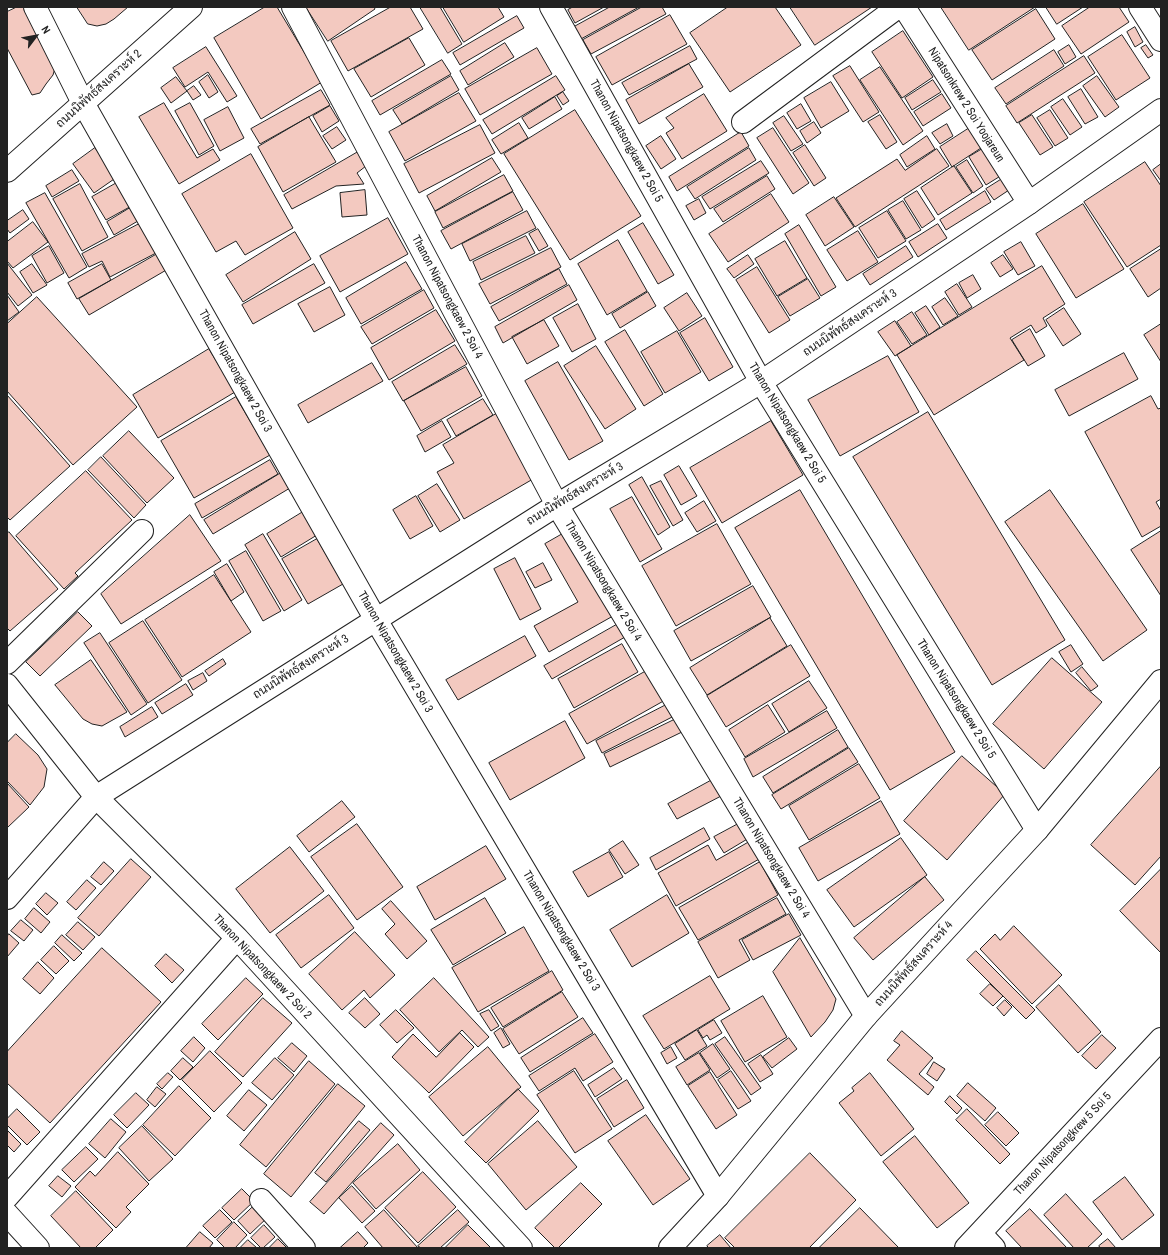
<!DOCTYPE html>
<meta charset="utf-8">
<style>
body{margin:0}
#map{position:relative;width:1168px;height:1255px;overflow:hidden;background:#fff;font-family:"Archivo Narrow",sans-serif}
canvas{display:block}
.frame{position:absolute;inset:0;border:8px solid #222;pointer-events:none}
.north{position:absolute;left:16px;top:16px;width:40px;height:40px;-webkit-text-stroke:3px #fff;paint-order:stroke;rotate:58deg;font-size:11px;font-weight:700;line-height:16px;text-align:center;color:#222}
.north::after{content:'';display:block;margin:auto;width:14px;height:18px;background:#222;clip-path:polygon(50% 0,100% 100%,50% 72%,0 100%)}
</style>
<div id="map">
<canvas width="1168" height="1255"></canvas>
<div class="frame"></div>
<div class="north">N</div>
</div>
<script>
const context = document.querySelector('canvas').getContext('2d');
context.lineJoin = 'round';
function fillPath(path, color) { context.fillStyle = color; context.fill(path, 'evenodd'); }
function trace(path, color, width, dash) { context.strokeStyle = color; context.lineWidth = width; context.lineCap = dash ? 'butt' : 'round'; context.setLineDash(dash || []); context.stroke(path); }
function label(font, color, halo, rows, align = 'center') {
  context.font = font + ' "Archivo Narrow",Sarabun,sans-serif'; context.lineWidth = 3; context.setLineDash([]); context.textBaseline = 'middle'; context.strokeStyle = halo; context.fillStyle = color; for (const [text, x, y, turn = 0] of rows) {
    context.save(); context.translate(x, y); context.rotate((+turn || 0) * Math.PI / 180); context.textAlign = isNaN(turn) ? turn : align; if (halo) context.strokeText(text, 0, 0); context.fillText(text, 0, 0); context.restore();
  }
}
const building = new Path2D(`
 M17 7H29L57 61 53 75 46 84 40 93 32 95 7 48V12Z
 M77 7H128L114 19 106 24 97 26 88 24Z
 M265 7H277L322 82 261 119 214 38Z
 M306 7H374L375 9 328 41Z
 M391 7H410L423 29 348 71 331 41Z
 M420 7H440L462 44 448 53Z
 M443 7H498L504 17 464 42Z
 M573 7H604L575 23 568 10Z
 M610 7H639L581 39 574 27Z
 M642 7H662L666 14 591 54 583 40Z
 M728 7H775L801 45 730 92 690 33Z
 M790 7H872L815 45Z
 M941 7H1035L969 50Z
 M1046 7H1083L1057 24Z
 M1090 7H1119L1129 22 1081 54 1062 26Z
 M1036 9 1055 39 992 80 972 50Z
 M670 15 687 44 612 85 596 57Z
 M517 16 524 28 460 65 453 53Z
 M1135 27 1143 42 1135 47 1127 32Z
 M903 31 933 77 902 98 872 52Z
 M1122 35 1150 78 1116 100 1088 57Z
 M409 38 425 65 371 97 354 69Z
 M505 43 514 57 468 85 460 71Z
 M1069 45 1076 57 1065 64 1058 52Z
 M1146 45 1153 55 1148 58 1141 48Z
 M690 46 697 59 629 95 622 83Z
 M206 47 237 96 227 102 208 72 185 87 173 68Z
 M537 48 552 74 480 115 465 89Z
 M1054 50 1064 66 1006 104 995 88Z
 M1084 56 1095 73 1017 123 1006 106Z
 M442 60 451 74 380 115 372 101Z
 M689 64 703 87 639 124 626 100Z
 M850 66 879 112 863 122 833 76Z
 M880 67 923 131 903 145 860 80Z
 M208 75 218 92 209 98 199 82Z
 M451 76 459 90 402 124 393 110Z
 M556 76 565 90 492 134 483 120Z
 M1097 76 1119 107 1105 117 1083 86Z
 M176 77 187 91 171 103 161 88Z
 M933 80 941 92 912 110 905 98Z
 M831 82 849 111 821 128 804 98Z
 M194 86 201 95 193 100 187 91Z
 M1081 89 1098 117 1085 124 1068 97Z
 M321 90 330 105 260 144 251 129Z
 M563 92 569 101 563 105 557 96Z
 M459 93 476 121 405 161 389 132Z
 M704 94 727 131 682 159 666 133 674 128 666 118Z
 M942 94 951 108 923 126 914 112Z
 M555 97 562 109 529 129 522 118Z
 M1063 99 1082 127 1070 135 1051 107Z
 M164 103 197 158 213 149 220 160 179 184 139 117Z
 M190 103 214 146 199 155 175 111Z
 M801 104 811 121 797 129 787 113Z
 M330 106 339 121 322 132 313 116Z
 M228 107 244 138 220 151 204 120Z
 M575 110 641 216 570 260 504 154Z
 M1050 110 1068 138 1055 146 1037 118Z
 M880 115 897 142 886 149 868 122Z
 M1032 115 1053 147 1040 155 1019 123Z
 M784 116 803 144 791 151 773 123Z
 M309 117 336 162 283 192 258 147Z
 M814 122 821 133 807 143 800 131Z
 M519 123 528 138 501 154 492 140Z
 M947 124 953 136 940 144 932 133Z
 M480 125 495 153 419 193 404 164Z
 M337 127 346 140 332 149 323 136Z
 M971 127 984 146 952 167 940 147Z
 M773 128 809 183 793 194 757 138Z
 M741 132 749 146 677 191 669 177Z
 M661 136 676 159 661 169 646 146Z
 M927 136 935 149 907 167 900 155Z
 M805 145 826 178 814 186 793 153Z
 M95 148 117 177 94 193 73 164Z
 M749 148 756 160 695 199 687 187Z
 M984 148 1002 175 986 185 969 157Z
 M937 149 949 166 855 227 836 198 897 159 905 170Z
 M358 152 366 166 357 173 364 184 336 186 292 209 284 195Z
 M251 154 293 228 245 255 236 241 216 252 182 194Z
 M492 158 501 172 435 211 427 196Z
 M967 160 983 186 973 193 956 167Z
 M761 161 769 173 710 209 702 197Z
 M1145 162 1161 186V245L1127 267 1084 202Z
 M1161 164V181L1153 170Z
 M954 166 972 193 938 215 921 188Z
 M72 170 79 181 52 197 46 186Z
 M504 175 513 191 443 228 435 212Z
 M767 176 775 189 723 222 714 209Z
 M1002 179 1009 190 994 200 986 189Z
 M122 180 135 204 106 220 92 197Z
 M80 184 108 237 82 251 53 199Z
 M365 190 367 215 342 217 340 193Z
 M917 191 935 219 922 228 904 199Z
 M985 191 991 202 946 230 940 220Z
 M513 192 523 210 451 249 441 231Z
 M45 193 87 267 69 278 26 203Z
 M771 194 789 222 728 262 709 234Z
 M834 197 854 227 825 246 806 215Z
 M699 199 706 213 694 220 686 206Z
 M903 201 921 230 906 239 888 210Z
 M1083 204 1124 269 1076 298 1036 234Z
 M135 205 143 218 114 235 107 222Z
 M23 210 29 219 10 233 7 229V221Z
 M527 211 536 228 470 261 462 244Z
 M887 211 906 241 878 258 859 228Z
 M388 218 408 254 340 292 320 256Z
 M33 222 48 242 13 268 7 261V242Z
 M141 223 156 253 110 277 102 261 89 267 82 254Z
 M643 223 674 275 658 284 628 232Z
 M938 224 947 238 918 257 909 242Z
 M799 225 836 287 821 296 785 234Z
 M538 229 548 246 539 251 529 234Z
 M858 231 878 262 847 281 827 250Z
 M295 232 311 259 243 302 226 275Z
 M526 236 535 253 481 280 473 262Z
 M618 240 647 291 607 315 578 264Z
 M785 241 807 278 777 296 755 259Z
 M1021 242 1035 266 1018 275 1004 252Z
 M49 246 64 273 47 283 32 256Z
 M906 246 913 257 870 285 863 274Z
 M551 248 561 267 490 304 479 284Z
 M1161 249V288L1148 297 1130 269Z
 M159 253 168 269 89 315 79 299Z
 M748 255 754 264 734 278 727 269Z
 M1003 255 1013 269 1000 277 991 263Z
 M406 262 422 289 361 324 346 298Z
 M7 263 32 295 18 306 7 292Z
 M32 264 47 285 33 293 20 272Z
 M102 264 111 280 77 299 68 283Z
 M314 264 325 283 253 324 242 305Z
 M1042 266 1065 304 1043 318 1047 326 1036 333 1031 325 1010 338 1024 360 934 415 897 355Z
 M757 267 790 320 769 333 736 280Z
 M559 269 567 284 499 321 491 307Z
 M973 275 981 289 967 298 959 283Z
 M808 279 820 298 790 316 778 297Z
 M957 284 972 307 959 315 945 292Z
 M569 285 577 300 503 343 495 327Z
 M330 287 345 315 314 332 298 304Z
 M424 290 434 308 372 344 361 327Z
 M648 292 656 306 620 328 612 314Z
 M687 293 702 316 679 331 664 308Z
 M7 295 19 312 7 321Z
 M37 297 137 407 73 465 7 391V324Z
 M945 298 958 316 943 325 932 307Z
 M578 304 596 339 572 352 553 318Z
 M926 306 940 327 929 335 915 313Z
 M1064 308 1081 334 1063 346 1046 320Z
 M436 310 455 341 389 380 371 348Z
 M912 312 927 335 912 344 897 322Z
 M705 318 733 367 709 381 680 333Z
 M544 320 559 346 527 364 512 337Z
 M895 321 911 346 895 356 878 332Z
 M1161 324V362L1144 335Z
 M1030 329 1045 356 1028 366 1012 340Z
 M625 330 663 394 644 406 605 342Z
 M677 331 701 372 665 393 641 352Z
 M455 345 467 364 403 401 392 382Z
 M596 346 636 409 605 429 564 366Z
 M209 349 235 392 158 438 133 395Z
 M1124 353 1138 379 1069 416 1055 390Z
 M888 356 919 412 840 456 808 400Z
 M558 362 603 441 569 460 525 381Z
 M372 363 383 381 308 423 298 405Z
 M466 367 482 396 421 431 404 401Z
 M7 395 70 466 10 520 7 517Z
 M1151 396 1158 409 1161 408V499L1156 502 1161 511V526L1142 537 1085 432Z
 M236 397 270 455 194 498 161 441Z
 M483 399 493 415 456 436 447 420Z
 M928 412 1065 640 992 685 853 457Z
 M496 414 533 479 464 519 437 472 454 463 443 445Z
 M442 421 451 437 425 452 417 436Z
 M771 421 803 475 722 523 690 468Z
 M129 431 174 478 147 503 103 456Z
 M101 457 146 505 134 518 88 470Z
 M270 460 278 474 202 518 195 504Z
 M679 466 697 496 681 505 664 475Z
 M86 471 132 520 75 573 78 576 64 589 16 536Z
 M281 473 290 488 213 534 204 520Z
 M642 477 670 527 658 535 629 485Z
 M661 481 683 520 673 526 650 486Z
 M437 484 460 520 440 532 418 496Z
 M800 490 955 752 890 790 735 528Z
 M1050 490 1147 630 1103 661 1005 522Z
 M416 496 433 526 410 539 393 510Z
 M632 497 662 549 640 562 610 509Z
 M704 501 716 521 697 532 685 513Z
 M303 512 317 535 281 557 267 534Z
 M190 515 221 561 121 624 101 594Z
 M717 524 751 584 676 626 642 566Z
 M1161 531V596L1131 550Z
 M9 532 58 589 10 631 7 628V534Z
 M566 532 613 616 549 652 534 626 578 602 545 544Z
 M263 534 302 600 284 611 245 545Z
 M317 539 343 584 308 604 282 559Z
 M246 551 281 611 263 621 229 561Z
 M515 558 541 609 520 620 494 569Z
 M543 563 552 580 535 588 526 572Z
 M227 564 244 592 231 601 214 572Z
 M214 575 251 632 182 677 145 620Z
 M753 586 771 617 691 661 674 631Z
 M78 612 92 626 40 676 26 662Z
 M770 618 787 646 707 695 690 668Z
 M143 621 182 680 148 703 109 643Z
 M618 624 625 637 552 679 544 666Z
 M100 633 147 704 131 715 84 643Z
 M525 636 536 656 458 700 446 680Z
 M622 644 638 672 574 708 558 679Z
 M791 645 810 676 726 727 707 696Z
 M1071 645 1083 664 1071 672 1059 652Z
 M1052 658 1102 702 1044 769 993 724Z
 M223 659 226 664 209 676 205 671Z
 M91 660 127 712 102 726 92 724 83 719 55 685Z
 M1082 667 1098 686 1091 691 1076 673Z
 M650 669 667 699 587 744 569 714Z
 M203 673 207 681 193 690 188 681Z
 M809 681 827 708 789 732 772 704Z
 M186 684 193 695 162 714 155 703Z
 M670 703 676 715 602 753 596 741Z
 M768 705 785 732 745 757 729 730Z
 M152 707 158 717 125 737 120 727Z
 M827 711 837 728 753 777 744 759Z
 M678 718 684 731 610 767 604 754Z
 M565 721 585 758 510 800 489 763Z
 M838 730 848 747 773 793 763 777Z
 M16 734 38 755 47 769 44 787 30 805 7 781V743Z
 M849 748 858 762 781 809 772 795Z
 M962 756 1005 794 947 860 904 821Z
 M859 764 880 798 809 840 789 806Z
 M1161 766V856L1135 885 1091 845Z
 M714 779 723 795 677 819 668 804Z
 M7 783 29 807 7 828Z
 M342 801 355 817 309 852 297 836Z
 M881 801 900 834 818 881 799 848Z
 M740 823 749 838 724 853 714 837Z
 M357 824 403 887 357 920 311 857Z
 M704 828 710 839 656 870 650 858Z
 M901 838 927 875 854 927 827 890Z
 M623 841 639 865 625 874 609 850Z
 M751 841 761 858 676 906 658 873 708 845 716 860Z
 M486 846 506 879 435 920 417 887Z
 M290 847 324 891 270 933 236 889Z
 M609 852 623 877 588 897 573 872Z
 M131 859 151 877 99 936 78 918Z
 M104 862 114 871 101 885 91 877Z
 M760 862 778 895 698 940 679 908Z
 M1161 869V953L1120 911Z
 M925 877 944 900 873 960 854 938Z
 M87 880 96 888 76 910 67 902Z
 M46 893 58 903 47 915 36 904Z
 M329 895 354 928 301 968 276 935Z
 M667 895 689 933 632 967 610 930Z
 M485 898 506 933 453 965 431 930Z
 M777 898 786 914 739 940 750 960 718 978 698 942Z
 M391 901 427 941 407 959 385 934 395 924 382 909Z
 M34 908 50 922 41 933 25 919Z
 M789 914 801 935 753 960 742 940Z
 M21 920 33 930 24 941 11 931Z
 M78 922 95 937 83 950 66 935Z
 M1014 926 1062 975 1032 1004 980 949 995 934 1000 940Z
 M524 927 549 971 478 1012 452 968Z
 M355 932 395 975 370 998 364 990 342 1010 309 974Z
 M9 934 19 943 7 957V937Z
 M62 935 82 953 74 961 55 943Z
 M800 938 836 999 833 1010 825 1022 811 1037 773 972Z
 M54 946 69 961 56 974 41 960Z
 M102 948 161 1002 50 1123 7 1083V1052Z
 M976 951 1035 1010 1026 1019 967 960Z
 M166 954 184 970 172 983 155 966Z
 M38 962 54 978 40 994 23 979Z
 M552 971 563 990 503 1027 491 1008Z
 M710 976 730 1009 664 1049 643 1016Z
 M246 978 263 994 218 1040 202 1024Z
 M434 978 489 1037 478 1047 462 1030 439 1052 400 1010Z
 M990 984 1003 996 993 1006 980 994Z
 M1059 985 1101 1032 1078 1053 1036 1007Z
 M562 992 578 1017 519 1054 503 1029Z
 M763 996 787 1037 745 1062 721 1021Z
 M263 998 292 1023 243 1077 215 1052Z
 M365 998 380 1014 365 1028 349 1013Z
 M1005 1000 1012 1007 1004 1016 997 1008Z
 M396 1010 414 1028 397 1043 380 1025Z
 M489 1010 499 1026 491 1031 480 1014Z
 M583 1018 593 1033 530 1072 521 1058Z
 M714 1020 722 1033 710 1040 707 1035 703 1038 698 1030Z
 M501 1028 510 1044 503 1048 494 1033Z
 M697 1030 707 1046 685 1060 675 1044Z
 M902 1031 933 1058 919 1074 934 1087 928 1095 887 1060 900 1045 894 1041Z
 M460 1033 474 1047 429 1093 392 1057 413 1034 436 1057Z
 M595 1034 613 1062 583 1081 575 1068 539 1091 529 1076Z
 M1102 1035 1116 1048 1096 1069 1082 1056Z
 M194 1037 205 1048 193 1062 181 1051Z
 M725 1037 761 1088 751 1095 715 1044Z
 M789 1038 797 1049 772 1068 763 1057Z
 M292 1043 307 1056 294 1072 278 1058Z
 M713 1044 730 1069 717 1078 700 1053Z
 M488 1047 521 1087 463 1136 429 1097Z
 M671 1047 677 1058 667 1064 661 1053Z
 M210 1051 242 1083 214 1112 182 1080Z
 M699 1053 710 1070 687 1085 676 1067Z
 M761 1055 773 1074 760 1082 748 1064Z
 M183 1058 193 1067 180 1080 171 1071Z
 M275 1058 294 1075 272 1100 252 1083Z
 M309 1061 335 1084 266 1167 240 1145Z
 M934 1062 945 1069 937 1081 927 1074Z
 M614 1068 622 1079 595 1097 588 1085Z
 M574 1071 612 1129 575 1153 537 1095Z
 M731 1071 751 1101 738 1109 718 1080Z
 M710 1072 737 1115 716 1129 688 1086Z
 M168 1073 173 1077 162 1089 157 1084Z
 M870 1073 914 1129 881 1156 839 1103 854 1091 852 1088Z
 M627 1080 644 1108 614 1127 597 1099Z
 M968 1083 996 1108 985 1121 957 1096Z
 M338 1084 365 1106 291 1197 264 1174Z
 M179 1086 211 1118 175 1156 143 1125Z
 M157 1087 166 1094 155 1107 147 1100Z
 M518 1089 539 1111 486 1163 465 1142Z
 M249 1090 267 1105 244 1131 227 1116Z
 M136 1093 149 1105 127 1128 114 1115Z
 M950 1096 962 1108 957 1114 945 1102Z
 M17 1109 40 1132 27 1145 7 1125V1119Z
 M967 1109 1010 1154 1000 1164 956 1120Z
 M998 1112 1019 1133 1006 1146 985 1125Z
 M646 1115 690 1179 653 1205 608 1141Z
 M111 1119 126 1132 105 1158 89 1144Z
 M359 1121 370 1130 326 1182 315 1173Z
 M538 1121 577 1167 526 1210 488 1164Z
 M381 1123 394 1135 324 1214 310 1202Z
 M142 1126 173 1159 149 1181 119 1148Z
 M8 1131 21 1144 14 1152 7 1145Z
 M915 1136 969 1203 937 1228 883 1162Z
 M398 1144 420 1170 376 1209 353 1183Z
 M86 1147 98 1159 74 1182 62 1170Z
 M118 1152 149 1184 126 1207 131 1212 116 1228 75 1187 90 1171 95 1176Z
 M810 1153 856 1200 809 1248H735L725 1238Z
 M423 1172 456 1207 418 1243 385 1208Z
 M58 1176 71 1186 62 1197 49 1186Z
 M1125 1177 1154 1215 1122 1240 1093 1202Z
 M581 1183 602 1204 558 1248H555L535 1228Z
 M352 1186 375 1211 362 1223 339 1198Z
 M242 1189 254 1201 234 1220 222 1208Z
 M76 1191 113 1230 95 1248H81L51 1216Z
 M1066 1194 1102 1234 1087 1248H1074L1044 1215Z
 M256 1204 268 1217 250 1234 238 1221Z
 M860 1208 899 1248H819Z
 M1030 1209 1067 1248H1022L1006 1231Z
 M220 1210 232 1222 215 1238 203 1226Z
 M384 1210 418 1248H383L365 1227Z
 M458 1210 469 1222 440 1248H421L418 1246Z
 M234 1222 247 1235 235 1248H225L217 1240Z
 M264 1225 275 1237 263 1248H261L251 1238Z
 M468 1225 491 1248H445Z
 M200 1232 213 1243 209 1248H186Z
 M358 1232 368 1243 363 1248H340Z
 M720 1235 731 1248H709L707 1246Z
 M278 1239 287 1248H269Z
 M1108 1239 1116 1248H1100L1099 1246Z
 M248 1240 257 1248H240Z`);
fillPath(building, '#f3c9c0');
trace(building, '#222', 1);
const street = new Path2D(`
 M35 7 83 103 376 620 718 1196
 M293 7 557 505 866 1016
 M551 7 761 382 1037 830
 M904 7 1029 203
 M1140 7 1161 40
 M743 122 898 7
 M7 663 142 531
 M7 685 96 797 237 938 521 1248
 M7 1197 237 938
 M261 1200 304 1248
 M7 1214 38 1248
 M980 1233 994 1248
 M966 1248 1161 1039`);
const secondary = new Path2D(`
 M7 171 191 7
 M7 898 96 797 557 505 761 382 1029 203 1161 110
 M670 1248 718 1196 866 1016 1037 830 1161 681`);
trace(street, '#222', 24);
trace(secondary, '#222', 24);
trace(street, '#fff', 22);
trace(secondary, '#fff', 22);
label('12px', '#222', '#fff', [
 ["ถนนนิพัทธ์สงเคราะห์ 2",99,89,-42],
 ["Nipatsonkrew 2 Soi Yoojareun",966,105,58],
 ["Thanon Nipatsongkaew 2 Soi 5",626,141,61],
 ["Thanon Nipatsongkaew 2 Soi 4",447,297,62],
 ["ถนนนิพัทธ์สงเคราะห์ 3",850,323,-34],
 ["Thanon Nipatsongkaew 2 Soi 3",235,371,61],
 ["Thanon Nipatsongkaew 2 Soi 5",787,423,59],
 ["ถนนนิพัทธ์สงเคราะห์ 3",575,494,-31],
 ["Thanon Nipatsongkaew 2 Soi 4",603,581,59],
 ["Thanon Nipatsongkaew 2 Soi 3",395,652,60],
 ["ถนนนิพัทธ์สงเคราะห์ 3",301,667,-32],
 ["Thanon Nipatsongkaew 2 Soi 5",956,699,58],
 ["Thanon Nipatsongkaew 2 Soi 4",771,858,59],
 ["Thanon Nipatsongkaew 2 Soi 3",561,931,59],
 ["ถนนนิพัทธ์สงเคราะห์ 4",914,964,-48],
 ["Thanon Nipatsongkaew 2 Soi 2",262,967,47],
 ["Thanon Nipatsongkrew 5 Soi 5",1063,1144,-47]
]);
</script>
